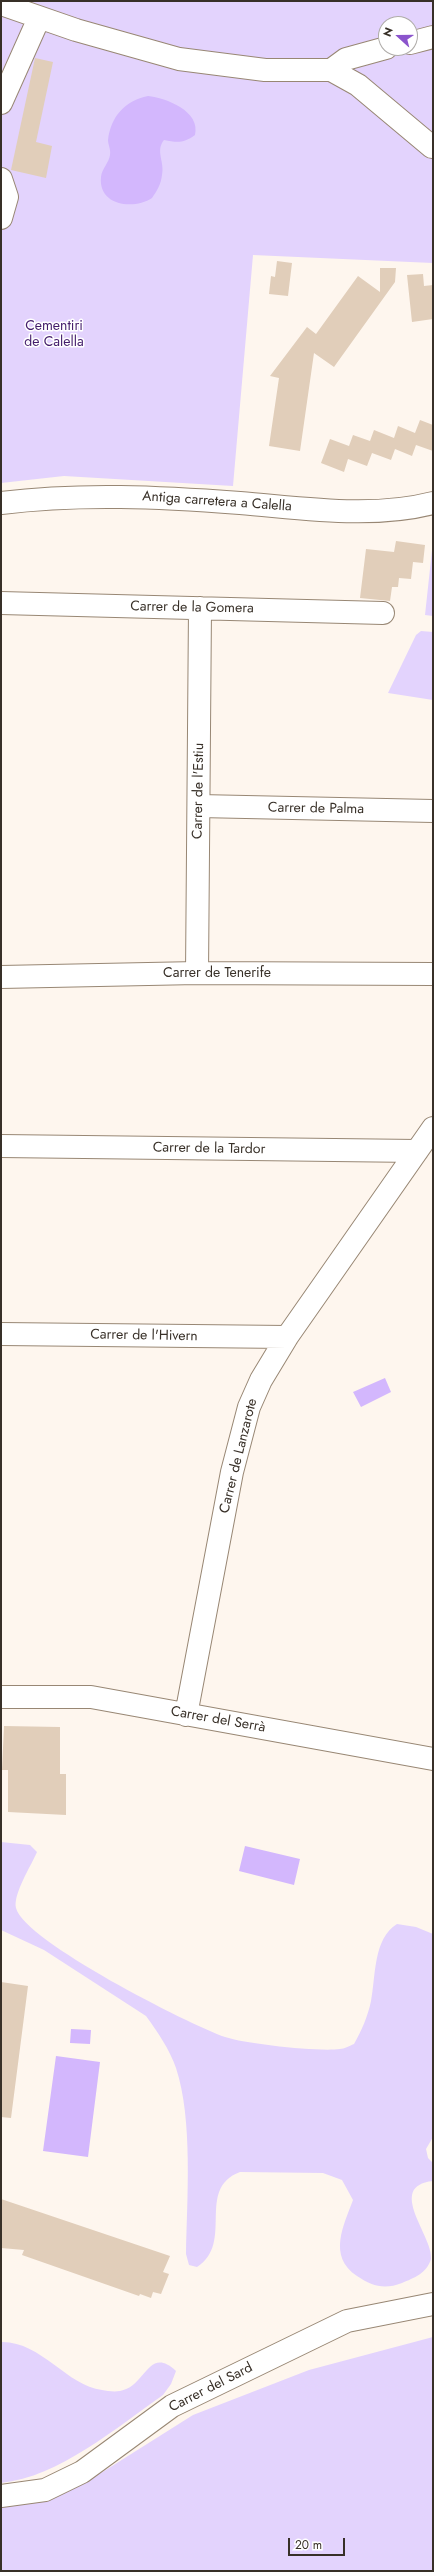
<!DOCTYPE html>
<meta charset="utf-8">
<style>
body{margin:0}
#map{position:relative;width:434px;height:2572px;overflow:hidden;background:#fef6ee;font-family:Jost,sans-serif}
canvas{display:block}
.frame{position:absolute;inset:0;border:2px solid #383028;pointer-events:none}
.north{position:absolute;left:378px;top:16px;width:40px;height:40px;box-sizing:border-box;background:#fff;border:1px solid #afaca9;border-radius:50%;rotate:291deg;font-size:11px;font-weight:700;line-height:16px;text-align:center;color:#383028}
.north::after{content:'';display:block;margin:auto;width:14px;height:18px;background:#8b54cc;clip-path:polygon(50% 0,100% 100%,50% 72%,0 100%)}
.scale{position:absolute;left:288px;top:2538px;width:57px;height:18px;box-sizing:border-box;border:2px solid #383028;border-top:0;padding-left:5px;font-size:12px;line-height:14px;white-space:nowrap;color:#383028;-webkit-text-stroke:3px #fff;paint-order:stroke}
</style>
<div id="map">
<canvas width="434" height="2572"></canvas>
<div class="frame"></div>
<div class="north">N</div>
<div class="scale">20 m</div>
</div>
<script>
const context = document.querySelector('canvas').getContext('2d');
context.lineJoin = 'round';
function fillPath(path, color) { context.fillStyle = color; context.fill(path, 'evenodd'); }
function trace(path, color, width, dash) { context.strokeStyle = color; context.lineWidth = width; context.lineCap = dash ? 'butt' : 'round'; context.setLineDash(dash || []); context.stroke(path); }
function label(font, color, halo, rows, align = 'center') {
  context.font = font + ' Jost,sans-serif'; context.lineWidth = 3; context.setLineDash([]); context.textBaseline = 'middle'; context.strokeStyle = halo; context.fillStyle = color; for (const [text, x, y, turn = 0] of rows) {
    context.save(); context.translate(x, y); context.rotate((+turn || 0) * Math.PI / 180); context.textAlign = isNaN(turn) ? turn : align; if (halo) context.strokeText(text, 0, 0); context.fillText(text, 0, 0); context.restore();
  }
}
fillPath(new Path2D(`
 M1 1H433V263L253 255 233 486 64 476 1 483ZM386 24H410V48H386Z
 M433 541V616L425 615Z
 M421 631 433 632V700L388 693 416 635Z
 M1 1842 30 1845 37 1852C31 1866 13 1894 16 1908 24 1941 190 2025 225 2037 246 2044 319 2052 340 2049 344 2049 349 2046 354 2044 361 2032 368 2016 371 2001 376 1976 373 1939 397 1924L416 1927 433 1934V2137L426 2149 428 2158 433 2163V2181C385 2186 434 2237 431 2259 427 2273 414 2278 402 2283 384 2290 372 2286 357 2276 327 2256 344 2225 353 2200L342 2180 323 2173 240 2172C195 2189 235 2243 197 2267L189 2265 186 2254C187 2199 193 2119 176 2068 170 2050 157 2031 146 2016L44 1950 1 1930Z
 M433 2337V2571H1V2496L82 2472 101 2473 193 2415 309 2370Z
 M1 2342C41 2341 67 2386 102 2390 107 2391 114 2392 120 2391 146 2387 148 2345 176 2371L171 2384 163 2395C117 2427 59 2477 1 2483Z`), '#e3d3fd');
fillPath(new Path2D(`
 M148 96C166 98 201 111 195 135 184 143 178 143 164 140 155 151 165 162 162 175 161 184 157 191 152 198 134 210 98 206 101 177 102 168 109 163 110 155 111 149 108 145 108 140 111 116 125 101 148 96Z
 M385 1378 391 1392 361 1407 353 1392Z
 M245 1846 300 1859 294 1885 239 1871Z
 M71 2029 91 2030 90 2044 70 2043Z
 M56 2056 100 2062 88 2157 43 2151Z`), '#d3b7fd');
fillPath(new Path2D(`
 M35 58 53 62 36 142 52 146 46 178 11 170Z
 M277 261 292 263 288 296 269 294 271 276 275 277Z
 M380 268H396L395 282 334 367 314 353 300 451 269 446 279 378 270 376 307 327 316 334 358 276 380 292Z
 M423 274 424 286 433 285V319L412 322 407 275Z
 M420 420 433 425V451L416 445 412 456 395 449 391 460 372 453 367 466 348 459 344 472 321 463 330 439 349 446 353 435 370 441 374 430 394 438 398 426 415 433Z
 M396 541 425 545 423 563 413 562 411 579 399 578 398 587H392L390 601 360 598 366 549 394 552Z
 M4 1726 60 1727V1774H66V1815L8 1812V1770H2Z
 M1 1982 28 1986 11 2118 1 2117Z
 M1 2199 170 2256 163 2272 169 2274 161 2294 153 2292 151 2298 140 2294 139 2296 22 2255 24 2250 1 2248Z`), '#e1ceba');
const minor = new Path2D(`
 M1 4 76 30 179 59 265 70H331L358 85 432 147
 M410 43 433 37
 M331 70 346 59 386 48
 M1 103 39 18
 M1 179 7 197 1 218
 M1 503C81 493 160 497 240 503 303 508 371 519 433 503
 M1 603 383 613
 M199 806 433 811
 M197 973 200 608
 M1 977 197 973 433 974
 M1 1146 417 1151
 M1 1334 287 1337
 M1 1697H91L433 1759
 M186 1715 232 1472 249 1407 261 1380 287 1337 433 1128
 M1 2496 45 2490 82 2472 172 2406 347 2321 433 2304`);
trace(minor, '#988774', 24);
trace(minor, '#fff', 22);
label('14px', '#421b6a', '#fff', [
 ["Cementiri",54,327],
 ["de Calella",54,343]
]);
label('14px', '#383028', '#fff', [
 ["Antiga carretera a Calella",217,502,4],
 ["Carrer de la Gomera",192,608,1],
 ["Carrer de l'Estiu",199,791,-89],
 ["Carrer de Palma",316,809,1],
 ["Carrer de Tenerife",217,974],
 ["Carrer de la Tardor",209,1149,1],
 ["Carrer de l'Hivern",144,1336,1],
 ["Carrer de Lanzarote",239,1456,-76],
 ["Carrer del Serrà",218,1720,10],
 ["Carrer del Sard",211,2388,-27]
]);
</script>
